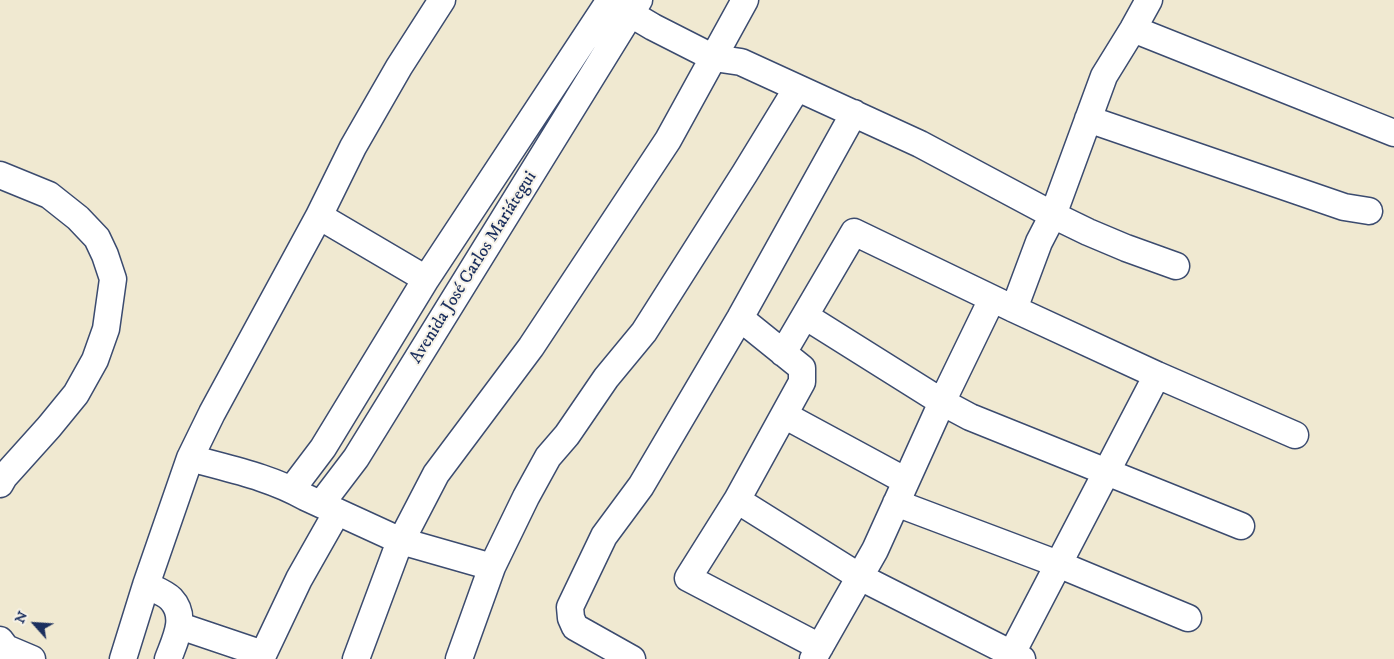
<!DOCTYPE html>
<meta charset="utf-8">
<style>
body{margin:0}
#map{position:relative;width:1394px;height:659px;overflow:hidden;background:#f0e9d1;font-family:"IM FELL DW Pica",serif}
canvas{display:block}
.north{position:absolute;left:10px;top:599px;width:50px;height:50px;-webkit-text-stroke:4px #f7f3e8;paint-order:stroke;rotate:296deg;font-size:14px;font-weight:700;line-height:20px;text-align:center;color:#1b2f5e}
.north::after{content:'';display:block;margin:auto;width:18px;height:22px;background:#1b2f5e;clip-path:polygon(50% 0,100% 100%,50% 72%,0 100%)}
</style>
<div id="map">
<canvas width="1394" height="659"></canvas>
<div class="north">N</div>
</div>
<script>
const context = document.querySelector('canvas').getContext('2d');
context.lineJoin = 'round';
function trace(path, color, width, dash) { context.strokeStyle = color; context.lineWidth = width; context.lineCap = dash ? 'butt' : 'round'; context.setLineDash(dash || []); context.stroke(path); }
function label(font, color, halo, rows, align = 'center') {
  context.font = font + ' "IM FELL DW Pica",serif'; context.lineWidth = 4; context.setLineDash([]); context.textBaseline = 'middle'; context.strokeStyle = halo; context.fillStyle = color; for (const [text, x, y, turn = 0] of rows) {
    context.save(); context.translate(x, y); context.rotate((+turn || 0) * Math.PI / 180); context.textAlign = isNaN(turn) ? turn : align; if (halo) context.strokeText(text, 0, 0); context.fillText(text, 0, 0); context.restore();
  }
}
const minor = new Path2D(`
 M620 0 631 14 653 27 714 58 741 62 920 144 1053 215 1088 232 1126 248 1176 266
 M1133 29 1394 133
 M1088 119 1344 207 1369 211
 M0 175 49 195 78 218 97 238 105 255 113 279 106 329 95 360 76 394 49 427 4 477 0 484
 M319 216 353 147 399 67 442 0
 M1014 309 1039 242 1053 215 1104 76 1133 29 1149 0
 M805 316 942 402 970 417 1241 526
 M740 318 802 368V382L737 500 688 578 820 647
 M783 353 854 232 1014 309 1157 375 1295 435
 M784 415 906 481
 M190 458C229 469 270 477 305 497L401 541 492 567
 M292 489 323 448 426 279 610 0
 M737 500 860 577 1022 659
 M896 503 1058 564 1188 618
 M321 504 356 458 639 0
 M146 585C154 589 165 593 171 599 188 617 175 640 168 659
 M180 626 263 654
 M0 640 6 648 32 659
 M123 659 146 585 190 458 212 413 319 216 426 279
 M261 659 299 579 337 512
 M356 659 397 549 436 474 531 347 668 140 745 0
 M459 659 492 567 526 497 548 457 567 435 606 378 644 332 745 173 797 88
 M632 659 575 627 571 618 570 607 604 536 641 486 740 318 854 113
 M813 659 875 550 942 402 992 299
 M1009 659 1157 375`);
trace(minor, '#3b4b6f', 29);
trace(minor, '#fff', 26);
label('18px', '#1b2f5e', '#f7f3e8', [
 ["Avenida José Carlos Mariátegui",474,268,-58]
]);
</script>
